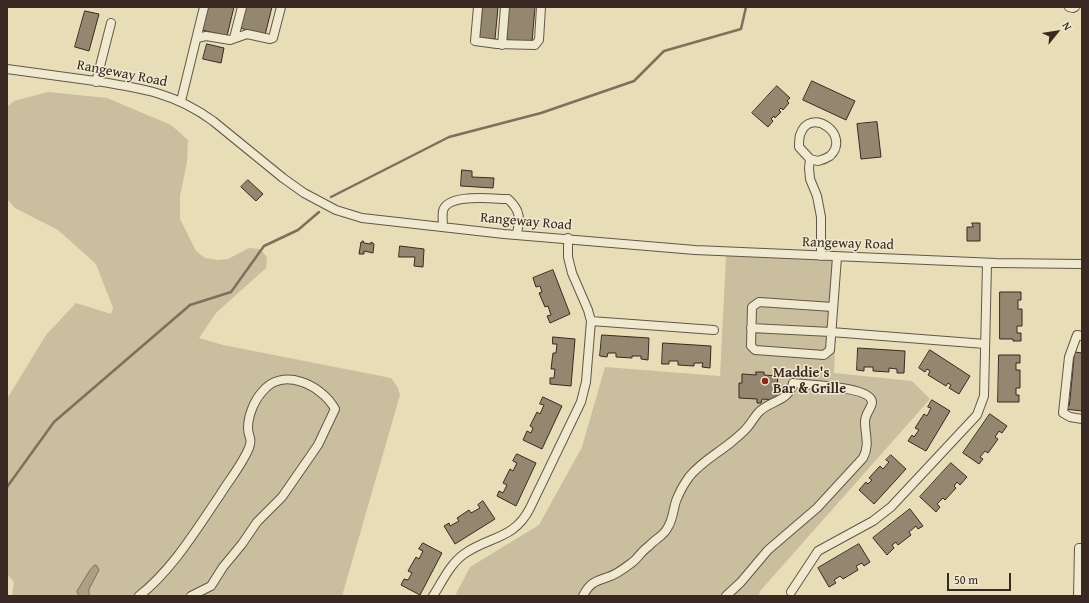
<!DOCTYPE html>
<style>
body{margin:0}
#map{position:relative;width:1089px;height:603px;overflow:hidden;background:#e7ddb6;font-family:"Gentium Book Plus",serif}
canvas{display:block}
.frame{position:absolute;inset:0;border:8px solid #392922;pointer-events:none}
.north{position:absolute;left:1037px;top:12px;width:40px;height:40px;-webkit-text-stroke:3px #efe9d0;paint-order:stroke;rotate:60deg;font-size:11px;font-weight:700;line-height:16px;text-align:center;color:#392922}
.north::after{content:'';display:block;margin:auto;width:14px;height:18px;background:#392922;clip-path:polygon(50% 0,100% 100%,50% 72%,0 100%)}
.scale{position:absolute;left:947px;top:573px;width:64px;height:18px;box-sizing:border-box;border:2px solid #392922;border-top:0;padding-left:5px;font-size:12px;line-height:14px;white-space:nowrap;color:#392922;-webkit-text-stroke:3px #efe9d0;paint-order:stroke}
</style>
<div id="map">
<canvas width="1089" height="603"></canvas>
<div class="frame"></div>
<div class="north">N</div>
<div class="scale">50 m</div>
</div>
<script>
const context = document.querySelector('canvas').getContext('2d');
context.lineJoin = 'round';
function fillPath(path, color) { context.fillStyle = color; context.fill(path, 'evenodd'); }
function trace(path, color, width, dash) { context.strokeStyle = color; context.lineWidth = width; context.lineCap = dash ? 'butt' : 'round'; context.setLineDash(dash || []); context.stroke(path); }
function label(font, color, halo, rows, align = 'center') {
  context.font = font + ' "Gentium Book Plus",serif'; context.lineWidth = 3; context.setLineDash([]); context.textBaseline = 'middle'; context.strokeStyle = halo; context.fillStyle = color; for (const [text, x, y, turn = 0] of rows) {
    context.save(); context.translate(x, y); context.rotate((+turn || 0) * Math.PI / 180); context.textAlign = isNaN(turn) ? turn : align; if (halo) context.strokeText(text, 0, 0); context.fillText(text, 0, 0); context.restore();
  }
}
fillPath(new Path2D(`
 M48 92 107 98 171 125 188 140 187 162 180 196V219L196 251 205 258 217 260 228 259 249 248 260 249 267 257 266 268 216 313 199 338 223 345 391 378 398 388 400 395 342 596H12L14 582 7 574V399L46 335 76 303 111 314 113 308 96 264 58 230 15 208 7 199V107L14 101Z
 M726 256 839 259 834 373 912 381 930 399 761 590 758 596H455L470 567 539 525 582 447 605 367 720 376Z`), '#c9be9d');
const water = new Path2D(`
 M95 565 97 566 99 570 89 589V596H79L77 591 90 570Z`);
fillPath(water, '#aca084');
trace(water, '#7e705d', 1);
trace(new Path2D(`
 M331 197 449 137 541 113 634 81 664 51 741 29 746 7
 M7 487 54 422 190 305 231 292 264 246 298 230 319 212`), '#7e705d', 2.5);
const building = new Path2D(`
 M208 7H234L227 36 202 30Z
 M246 7H272L265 35 240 28Z
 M483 7H498L495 39 480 38Z
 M509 7H535L532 42 507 40Z
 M85 11 99 14 89 51 75 47Z
 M207 44 224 48 221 63 203 59Z
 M812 81 855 101 846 120 803 100Z
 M777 86 790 98 787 101 789 103 783 110 781 108 779 110 781 112 775 118 774 116 771 119 773 121 768 127 752 113Z
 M877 122 881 157 861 159 857 124Z
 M462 170 472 171V177L494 178 493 188 461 186Z
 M248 180 263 194 256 201 241 187Z
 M972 223H980V241H967V227H973Z
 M363 241 364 243 371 244V242L373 243 374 244 373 253 364 251V254H359L361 242H363Z
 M400 246 424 249 423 267 414 266 415 257H399Z
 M553 270 570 314 550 323 547 316 551 315 548 306 545 307 539 293 542 292 540 286 536 287 533 278Z
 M1000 292H1021V300H1018V309H1022V326H1017V333H1021V341H1013V339H1000Z
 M602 335 649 338 648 360 641 359V356H632V358L616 357V353H608L607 357 600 356Z
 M553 337 575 339 571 386 550 384V378H554L555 369H551L553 353H556L557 344H553Z
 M663 343 711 346 710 368 702 367 703 363H694V366L678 365V361H669V364H662Z
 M858 348 905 351 904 373H897V369L889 368V372L873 371V367H864V371L857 370Z
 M930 350 970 376 959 394 949 388 951 385 948 383 946 386 928 375 930 371 927 369 925 372 919 368Z
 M1075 352 1082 353V411L1065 409V404L1069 405Z
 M999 355H1020V363H1016V370H1020V388H1016V395H1019V402H998Z
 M756 372H764V375L778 376 777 386H783L782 395 776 400 762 399 761 403H757V399L739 398V383H742V374L756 375Z
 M543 397 562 406 542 449 523 440 527 431 531 433 533 428 530 426 537 412 540 414 544 405 540 404Z
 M932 400 950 411 926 451 908 441 912 435 914 437 919 430 915 428 924 414 927 416 931 408 928 407Z
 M990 414 1007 426 1002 433 999 431 995 437 998 439 988 453 985 451 980 457 983 459 979 464 963 453Z
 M517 454 536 463 516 506 497 496 499 491 503 493 507 485 503 483 510 469 513 471 517 463 513 461Z
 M891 455 906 469 874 504 859 490 866 482 868 484 872 480 869 478 880 466 883 469 889 462 886 460Z
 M951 463 967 477 960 485 957 482 954 486 956 488 945 500 943 498 937 504 940 507 936 512 920 497Z
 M483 501 495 519 455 544 444 526 449 523 450 526 459 521 457 518 469 510 471 513 480 508 478 505Z
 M910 509 923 526 918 529 916 526 909 532 911 535 898 545 896 542 892 545 894 548 887 555 873 538Z
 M423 543 442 553 420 595 401 585 404 579 408 580 412 573 408 571 416 557 419 559 423 551 419 549Z
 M859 544 870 562 864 566 862 563 856 566 858 570 843 579 840 576 834 580 836 583 829 587 818 568Z`);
fillPath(building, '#93876f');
trace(building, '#392922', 1);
const minor = new Path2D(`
 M478 7 475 41 497 44 535 45 539 40 541 7
 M1069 7 1073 8 1075 7
 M197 38 206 36 230 40 247 34 270 39 273 38 281 7
 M234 38 242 7
 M502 45 505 7
 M7 69C36 73 66 77 95 81 141 88 175 93 213 121L283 178 304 193 336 210 362 218 504 234 695 250 996 263 1082 264
 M96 82 111 23
 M181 101 204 7
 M810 159 799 147C799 143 799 139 800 135 810 105 852 135 830 156 827 158 822 160 818 161L810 159 809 168 810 179 817 196 821 217V256
 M443 227C443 222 442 216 443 211 447 193 493 199 508 199 521 211 520 218 517 234
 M833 307 759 302 752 307 751 346 755 350 824 355 830 350 837 257
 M591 321 714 330
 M751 328 831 332 985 344
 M1082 336 1077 335 1069 357 1063 413 1070 417 1082 419
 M791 592 818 551 873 521 891 507 977 415 984 396 987 263
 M139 596C173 569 196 530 220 495 229 480 242 465 249 448 253 437 248 438 248 428 248 416 254 401 262 392 282 366 322 385 335 409L318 445 282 497 257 522 242 544 223 567 211 586 191 596
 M433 596C442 582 450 564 464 554 489 536 514 540 530 508L581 402 586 382 591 321 588 310 572 273 568 257V238
 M583 596C590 582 595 582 608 577 618 574 626 567 634 561 639 556 643 550 649 546 655 539 664 536 668 527 673 519 673 510 676 501 679 493 684 484 689 477 700 463 715 455 729 444 734 440 740 435 745 430 750 425 753 419 758 413 768 401 789 402 793 383 806 385 871 386 872 402 872 408 865 413 865 422 865 435 870 445 863 458L817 508 768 550 741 582 726 596
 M1078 596 1079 548H1082`);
trace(minor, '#645647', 10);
trace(minor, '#efe9d0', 8);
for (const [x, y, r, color] of [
 [765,381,4,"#8f2418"]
]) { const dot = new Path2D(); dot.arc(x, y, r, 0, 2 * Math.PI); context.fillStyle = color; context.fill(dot); trace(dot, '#efe9d0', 1.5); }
label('14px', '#392922', '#efe9d0', [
 ["Rangeway Road",122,74,11],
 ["Rangeway Road",526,222,5],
 ["Rangeway Road",848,244,2]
]);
label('bold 14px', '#392922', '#efe9d0', [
 ["Maddie's",773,373],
 ["Bar & Grille",773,389]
], 'left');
</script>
